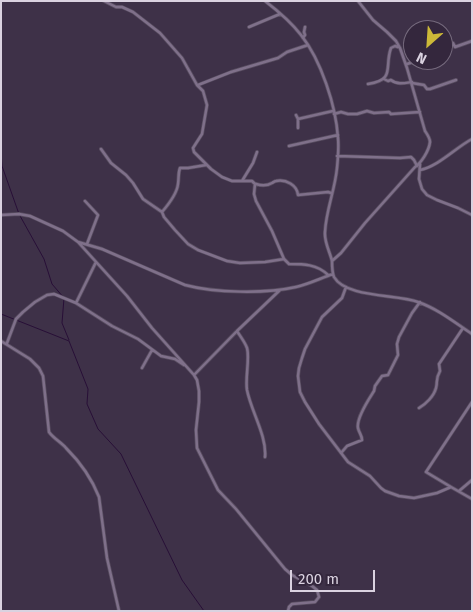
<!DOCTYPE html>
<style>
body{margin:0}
#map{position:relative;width:473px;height:612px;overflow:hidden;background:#3e3148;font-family:"Fira Sans",sans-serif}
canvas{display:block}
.frame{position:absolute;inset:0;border:2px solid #dad2e0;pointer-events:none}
.north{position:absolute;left:403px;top:20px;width:50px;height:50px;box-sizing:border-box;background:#34273d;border:1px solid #766b7e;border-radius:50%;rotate:206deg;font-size:14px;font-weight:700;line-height:20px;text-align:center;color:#dad2e0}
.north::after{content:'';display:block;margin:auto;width:18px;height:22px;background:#cdb938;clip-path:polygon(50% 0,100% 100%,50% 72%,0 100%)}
.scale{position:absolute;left:290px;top:570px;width:85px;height:22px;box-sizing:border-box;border:2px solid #dad2e0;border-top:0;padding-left:6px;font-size:15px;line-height:18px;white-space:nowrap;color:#dad2e0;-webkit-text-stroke:4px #34273d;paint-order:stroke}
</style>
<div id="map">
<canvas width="473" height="612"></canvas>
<div class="frame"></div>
<div class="north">N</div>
<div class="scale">200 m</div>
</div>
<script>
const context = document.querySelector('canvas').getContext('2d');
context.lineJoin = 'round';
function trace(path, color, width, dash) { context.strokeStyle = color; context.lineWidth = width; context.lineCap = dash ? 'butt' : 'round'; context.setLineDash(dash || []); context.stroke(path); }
trace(new Path2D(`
 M1 152 2 166 19 214 44 259 52 284 64 298 62 323 69 340
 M1 314 69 341 88 389 87 404 98 429 121 454 182 580 204 611`), '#280f37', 1);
const street = new Path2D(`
 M104 1 116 7H122L133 12 160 33 182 58 197 85 203 91 207 105 202 134 193 148 194 152 211 169 222 177 232 181H252L255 184 254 194 256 201 272 231 284 259
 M265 1C278 11 291 22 301 35 321 60 336 106 338 138 339 148 338 158 337 168 335 190 326 210 325 232 324 242 330 252 332 261
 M358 1 373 20 387 32 396 41 400 48 407 68 425 131C427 134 430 138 430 142 429 151 421 163 415 167L365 223 341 253 332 261C332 267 332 272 334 277 346 298 398 294 418 302 438 309 454 322 472 334
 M249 27 280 14
 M443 37H445L449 44 453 43 455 47 472 41
 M303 38 305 35 304 32 305 27
 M407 64 419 60
 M384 79 388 81 391 80C397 85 405 83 412 82
 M412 83 424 85 427 89H430L456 80
 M368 84C396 80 384 67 391 48L395 46 398 47
 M198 85 231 72 278 58 287 52 308 45
 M334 114 341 112 348 114H357L367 111 374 113 389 112 391 114 420 112
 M296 115 298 119V128
 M298 119 324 113 333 111
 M289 146 338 135
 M101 149 111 163 126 175 133 183 143 199 162 212 164 217 175 230 188 244 198 250 227 261 240 263 265 262 284 259 289 264C303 264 317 264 328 275
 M337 156 400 158 411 157 414 160 417 166
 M420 164 419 179 422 189 427 195 437 200 458 208 472 215
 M420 170C439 166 455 148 472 139
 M242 181 253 163 257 152
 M256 184C262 186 267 186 272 183 274 182 275 181 276 181 286 179 297 185 298 195L328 192 331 193
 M85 201 98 215 87 244
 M162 212C168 205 177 194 178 184 179 178 178 173 180 168H188L206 165
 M1 215 19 214 30 216 63 231 78 242 102 249 185 285C215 293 265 294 296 287 309 284 321 278 333 274
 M78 242 127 296 152 328 194 375 197 380 199 391V402L196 430 197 448 218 490 236 509 285 569 292 575 312 586 317 590 319 597 315 602 292 604 289 607 288 611
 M346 287 342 298 322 317 305 349 302 358 299 368 298 376 300 392 305 402 319 424 348 462 370 476 381 488 385 491 399 496 414 498 437 493 451 487 472 499
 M76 303 96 262
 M237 331C240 336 245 342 247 348 250 358 245 378 247 390 251 411 267 436 265 457
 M1 341 30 359 39 368 43 376 49 432C54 439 61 442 66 448 80 462 92 479 99 497L107 558 119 611
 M7 343 16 319 23 312 35 302 47 295 54 294 76 303 112 326 138 339 161 356 175 359 184 365
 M142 368 152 350
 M194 375 237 331 280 290
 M419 408C426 404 434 396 436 388 438 381 435 380 440 371L439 364 463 328
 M341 453 347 446 362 440C362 435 359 433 358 428 356 418 369 399 374 391L375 386 382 376 388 375 398 355 397 344 399 337 412 313 420 302
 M451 487 426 472 472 402
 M459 491 472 480`);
trace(street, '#584d60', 4);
trace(street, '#7f708a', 2.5);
</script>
